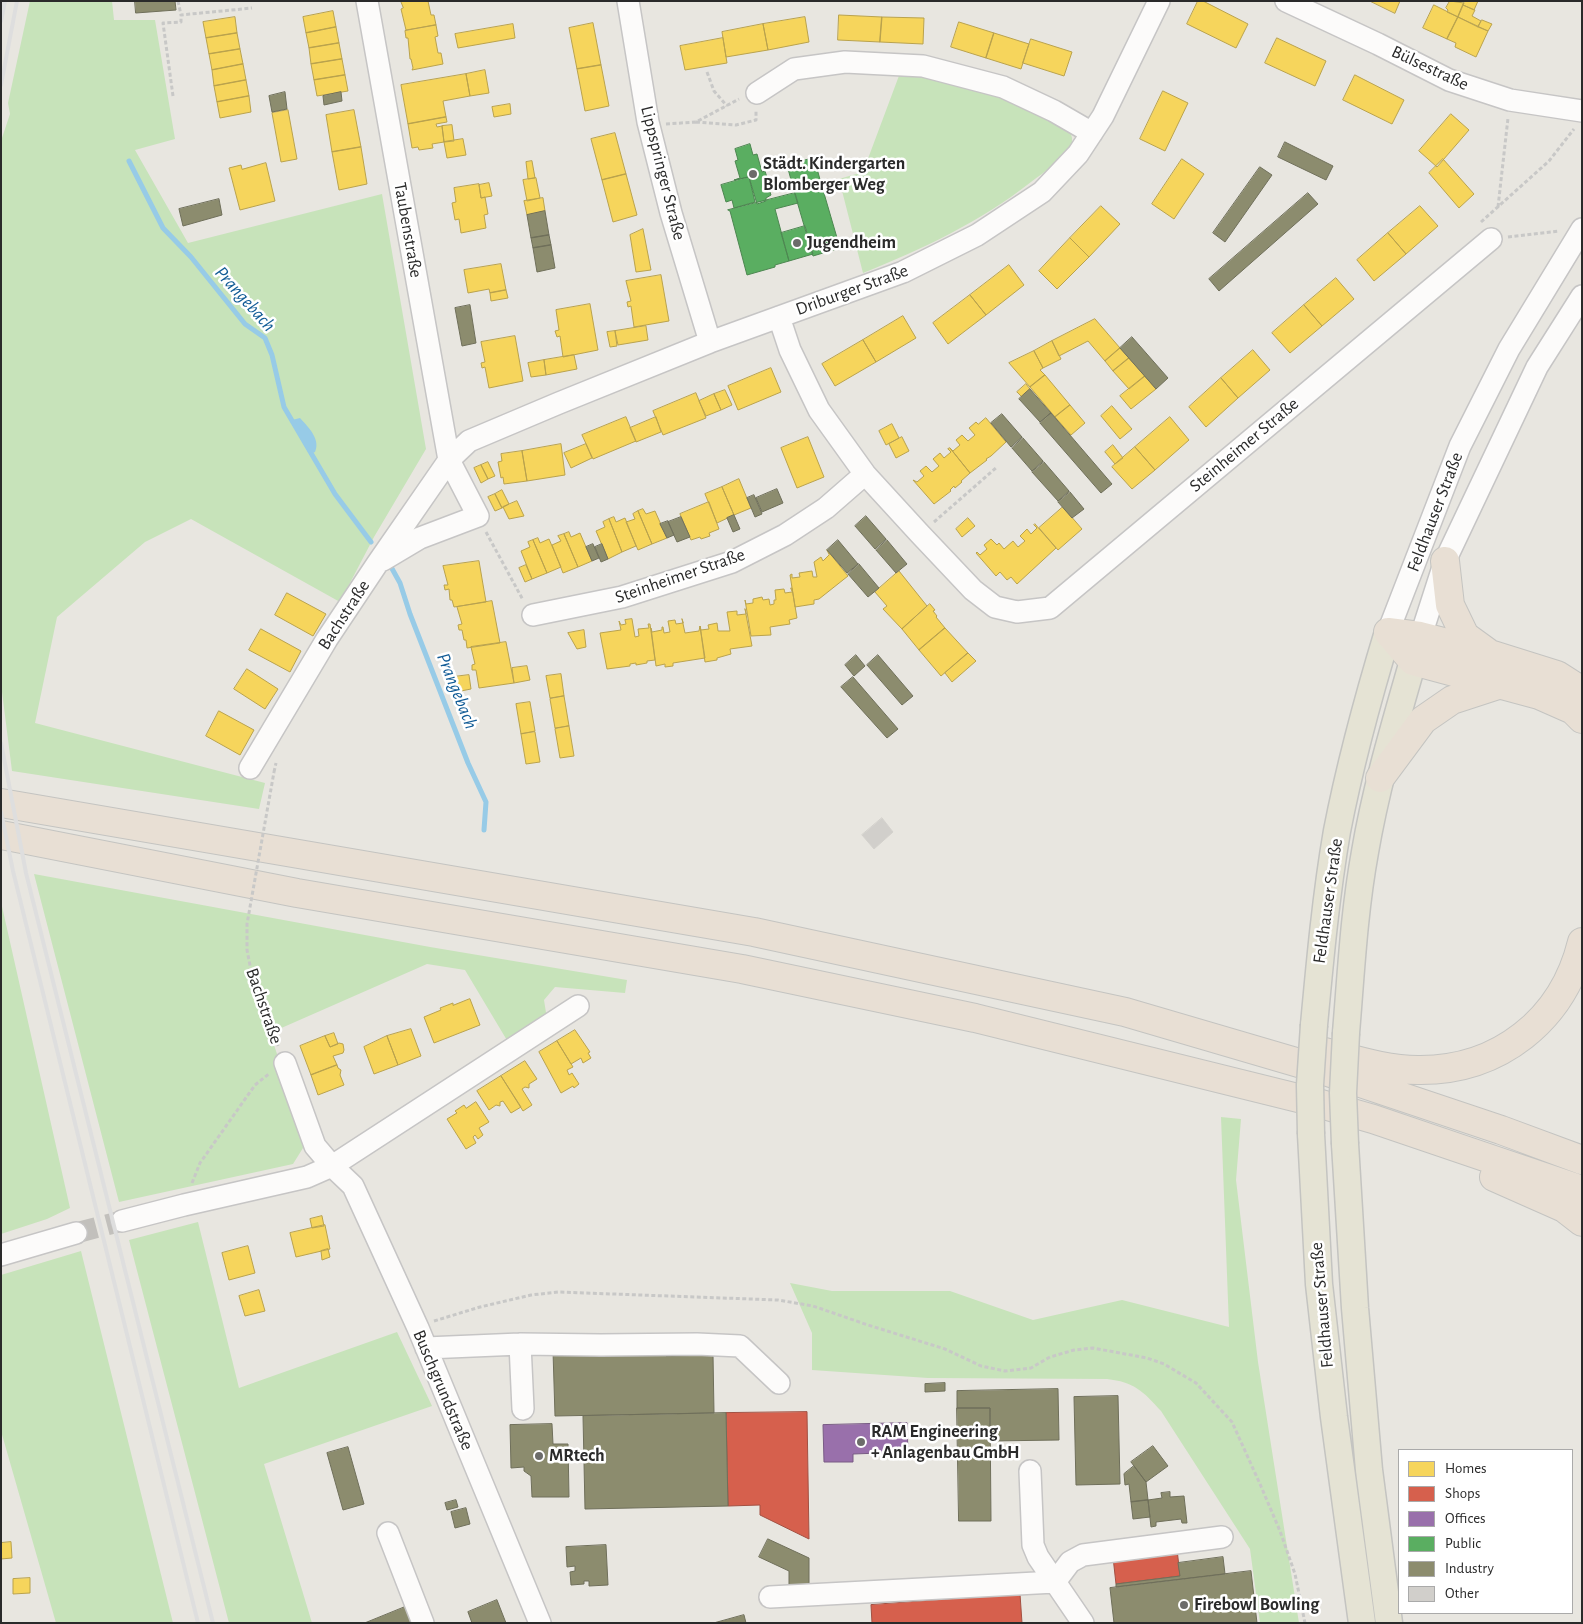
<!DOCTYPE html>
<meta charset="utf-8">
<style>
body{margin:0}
#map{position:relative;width:1583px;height:1624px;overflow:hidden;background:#e8e6e0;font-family:"Alegreya Sans",sans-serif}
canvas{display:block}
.frame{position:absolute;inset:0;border:2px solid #2a2a2a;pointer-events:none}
.legend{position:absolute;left:1398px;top:1449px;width:175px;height:165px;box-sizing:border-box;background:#fff;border:1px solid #aaa;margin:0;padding:6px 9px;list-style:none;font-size:15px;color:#2a2a2a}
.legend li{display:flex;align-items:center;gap:10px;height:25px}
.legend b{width:25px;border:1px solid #aaa}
</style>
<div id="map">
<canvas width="1583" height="1624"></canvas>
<div class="frame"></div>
<ul class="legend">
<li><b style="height:14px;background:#f6d55c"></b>Homes</li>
<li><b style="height:14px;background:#d6604d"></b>Shops</li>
<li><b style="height:14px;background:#9970ab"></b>Offices</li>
<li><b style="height:14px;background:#5aae61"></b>Public</li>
<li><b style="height:14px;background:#8c8c6e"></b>Industry</li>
<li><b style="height:14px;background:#d1cfcb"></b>Other</li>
</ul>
</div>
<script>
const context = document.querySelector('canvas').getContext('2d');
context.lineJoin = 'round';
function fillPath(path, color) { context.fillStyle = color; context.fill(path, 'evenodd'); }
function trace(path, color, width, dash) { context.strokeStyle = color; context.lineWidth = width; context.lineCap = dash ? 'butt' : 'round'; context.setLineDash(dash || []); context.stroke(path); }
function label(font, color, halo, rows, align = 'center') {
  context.font = font + ' "Alegreya Sans",sans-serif'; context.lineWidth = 5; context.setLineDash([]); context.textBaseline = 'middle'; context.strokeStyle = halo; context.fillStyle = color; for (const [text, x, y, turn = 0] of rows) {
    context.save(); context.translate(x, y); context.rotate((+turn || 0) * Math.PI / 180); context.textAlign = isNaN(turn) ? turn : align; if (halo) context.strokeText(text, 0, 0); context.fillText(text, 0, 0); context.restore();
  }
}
fillPath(new Path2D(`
 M30 1H112L114 20H155L175 139 135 150 188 243 382 194 426 449 374 537 340 602 191 519 145 542 57 617 35 723 265 783 259 809 12 771 1 684V141L10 114 8 103Z
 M900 73 972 87 1019 103 1070 130 1072 138V143C1062 160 1046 171 1031 182 980 222 923 249 863 273L839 179 863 172Z
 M34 874 430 947 627 980 625 993 555 987 544 1000 547 1019 508 1042 465 970 427 964 270 1033 302 1129 303 1148 293 1164 119 1202Z
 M1 902 70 1208 47 1219 1 1234Z
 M1221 1117 1241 1119 1236 1180 1258 1362 1299 1623H1260L1250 1549 1161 1411C1143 1391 1134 1382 1107 1379L928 1378 812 1370V1333L790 1283 832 1291H950L1033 1320 1122 1300 1229 1327Z
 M198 1222 239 1388 397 1332 432 1406 264 1464 312 1623H229L129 1240Z
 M81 1251 173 1623H56L1 1431V1275Z`), '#c7e3ba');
fillPath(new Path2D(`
 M300 418C308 427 321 439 315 452L310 454 292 420Z`), '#97cbe7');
const homes = new Path2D(`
 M401 1H428L431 15H434L436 25 406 30 401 9 403 8Z
 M1198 1H1203L1248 24 1236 48 1187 24Z
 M1370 1H1400L1395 13Z
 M1450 1 1464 3 1458 17 1447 12 1448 10 1446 8Z
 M1465 1H1478L1474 10 1463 5Z
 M1434 5 1458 17 1447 39 1423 28Z
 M1463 5 1475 10 1472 16 1481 21 1478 27 1458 17Z
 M333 11 336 27 306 33 303 17Z
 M839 15 882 17 880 42 838 40Z
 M235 17 237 33 206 38 203 22Z
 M805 17 809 42 768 50 763 24Z
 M882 17 924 18 923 44 880 42Z
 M1458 17 1488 31 1476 57 1455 47 1456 43 1447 39Z
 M1482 20 1492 24 1488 31 1478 27Z
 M959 22 994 33 986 58 951 47Z
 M593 23 601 65 577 69 569 28Z
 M513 24 515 38 458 48 455 34Z
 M763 24 768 50 726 57 722 32Z
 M436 25 438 36 435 37 438 53H441L443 64 412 70 413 68 411 59H410L408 38H406L405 31Z
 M336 27 339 43 309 48 306 33Z
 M237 33 240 49 209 54 206 38Z
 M994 33 1029 44 1021 69 986 58Z
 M723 38 727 63 685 70 680 46Z
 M1277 38 1326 61 1315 86 1265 63Z
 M1031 39 1072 52 1064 76 1023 63Z
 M339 43 342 59 311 64 309 48Z
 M240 49 243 64 212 70 209 54Z
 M342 59 345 75 314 80 311 64Z
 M243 64 246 80 214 86 212 70Z
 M601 65 609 106 585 111 577 69Z
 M485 70 489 93 470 96 466 74Z
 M466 74 470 96 443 101 446 117 408 124 401 85Z
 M345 75 348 91 317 96 314 80Z
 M1355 75 1404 100 1392 124 1343 100Z
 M246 80 249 96 217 102 214 86Z
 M1163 91 1188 103 1165 151 1140 139Z
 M249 96 251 112 220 118 217 102Z
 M510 104 511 114 494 117 492 107Z
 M288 110 297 159 281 162 272 113Z
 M354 110 361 147 332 152 326 115Z
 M1451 114 1469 130 1437 167 1419 151Z
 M446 117 447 122 436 124 437 127 442 126 444 142 432 144 433 148 419 150 418 147 412 148 408 124Z
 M452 125 454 141 444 142 442 126Z
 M615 133 626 174 602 180 591 139Z
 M463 139 466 155 447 158 444 142Z
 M361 147 367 184 339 190 332 152Z
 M1182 159 1204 174 1174 219 1152 204Z
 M1443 159 1474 194 1459 208 1429 173Z
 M532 161 535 178 528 179 526 162Z
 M266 163 275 201 240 210 229 168 241 165 242 169Z
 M626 174 637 215 613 222 602 180Z
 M536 178 540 198 527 201 523 180Z
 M489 183 492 196 481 198 479 185Z
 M479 184 481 198 485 197 488 214 484 215 486 228 461 233 459 219 455 220 452 203 456 202 454 188Z
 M543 198 545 211 527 215 524 201Z
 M1101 206 1120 224 1089 257 1070 238Z
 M1420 206 1438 226 1406 254 1388 233Z
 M643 229 651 270 636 272 630 235Z
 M1388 233 1406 254 1374 281 1357 260Z
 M1070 238 1089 257 1057 289 1039 271Z
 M501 264 506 290 490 293 489 289 468 293 464 270Z
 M1009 265 1024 285 986 315 970 295Z
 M661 275 669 321 634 327 631 306 628 307 627 302 631 301 626 281Z
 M1336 278 1354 299 1322 326 1304 305Z
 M506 290 508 298 491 301 490 293Z
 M970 295 986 315 948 344 933 323Z
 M590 304 598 350 563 357 560 336 557 337 555 331 559 330 556 310Z
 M1304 305 1322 326 1290 353 1272 333Z
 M903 316 916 338 876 362 863 340Z
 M1095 319 1120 348 1105 361 1088 341 1059 356 1052 341Z
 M646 326 648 340 618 345 615 331Z
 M615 331 617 346 610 347 607 332Z
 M515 336 523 381 489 388 485 367 482 368 481 363 485 362 481 342Z
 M863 340 876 362 835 386 822 364Z
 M1052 341 1061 359 1043 368 1034 351Z
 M1120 348 1129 358 1113 371 1105 361Z
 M1253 350 1270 370 1238 398 1221 378Z
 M1034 351 1043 368 1040 370 1045 375 1030 387 1009 363Z
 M574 355 577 369 546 375 544 360Z
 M1129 358 1145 376 1129 389 1113 371Z
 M544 360 546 375 531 377 528 363Z
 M771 368 781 392 738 410 728 386Z
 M1045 375 1070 405 1055 417 1030 387Z
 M1145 376 1156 389 1131 409 1120 396Z
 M1221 378 1238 398 1206 427 1189 407Z
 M1026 384 1030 389 1022 397 1017 392Z
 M725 390 732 405 721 410 714 394Z
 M696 393 706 418 663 435 653 411Z
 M714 394 721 410 706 416 699 401Z
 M1070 405 1085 423 1071 435 1055 417Z
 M1112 406 1132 429 1120 439 1101 416Z
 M626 417 636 441 593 459 582 435Z
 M656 417 661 432 636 442 630 428Z
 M1170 417 1189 440 1155 470 1135 447Z
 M986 418 1006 442 991 456 986 459 987 460 970 473 950 448 953 451 960 445 956 440 962 435 968 441 975 435 969 428 976 422 978 424Z
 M892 424 899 438 886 445 879 431Z
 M808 437 824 477 797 488 781 448Z
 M902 437 909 451 896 458 889 444Z
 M561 444 565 475 527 481 522 451Z
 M586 444 592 458 571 468 564 453Z
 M1113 445 1123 458 1115 464 1105 452Z
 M1135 447 1155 470 1132 489 1112 467Z
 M950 448 970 473 961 481 962 482 955 488 954 486 950 490 951 491 934 504 913 480 917 482 924 476 920 471 926 466 932 472 939 466 933 459 940 453 944 458 951 452 948 449Z
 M522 451 527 481 504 484 503 477 501 478 498 462 502 461 501 454Z
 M488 462 495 476 488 479 481 465Z
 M481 465 488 479 481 483 474 468Z
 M739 479 751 508 734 515 722 487Z
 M722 487 734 515 717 523 705 494Z
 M502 490 509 504 502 508 495 494Z
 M495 494 502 508 495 511 488 497Z
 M517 501 524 516 509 519 503 507Z
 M709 502 719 529 709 533 710 536 701 539 700 537 691 540 680 514Z
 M1063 507 1082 529 1058 550 1039 528Z
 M643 509 646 514 655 511 667 538 652 544 638 511Z
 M638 511 652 544 638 550 626 522 635 519 633 514Z
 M614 517 616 522 625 518 636 546 622 552 609 519Z
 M968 518 975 526 962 537 956 529Z
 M609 519 622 552 608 559 596 531 605 527 603 522Z
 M1035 524 1056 548 1017 584 1011 577 1007 580 1000 572 996 576 976 553 977 552 980 555 987 549 984 545 991 539 997 545 999 543 1004 549 1013 541 1018 547 1025 541 1020 536 1027 529 1031 534 1037 528 1034 525Z
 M569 532 571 537 580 533 592 561 578 567 564 534Z
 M564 534 578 567 563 573 552 545 561 541 558 536Z
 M538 538 540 543 549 539 561 567 547 573 533 540Z
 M533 540 547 573 532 579 521 551 530 547 528 542Z
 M827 550 848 576 819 599 814 600V604L795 607 790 575 792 574V578L800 577 799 573 812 571 813 577H817L814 562 821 557 823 561 829 555Z
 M479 561 486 602 454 607 452 600H450L449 589 445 590 444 585H448L443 566Z
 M526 565 532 579 525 582 519 568Z
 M899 571 927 606 902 629 883 609 887 606 875 592Z
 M791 588H792L797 618 789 620 790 624 770 627 771 635 751 636 745 600 746 604 753 603V599L762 597 763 600 769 599 770 605 774 604V600H776L775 590 784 589 785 593 792 592Z
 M287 593 326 614 313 636 275 615Z
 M492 601 500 643 467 648 466 640H464L462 630H459L458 625 462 624 457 607Z
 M930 604 935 610 933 611 937 616 936 617 945 628 919 650 902 629Z
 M745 609 752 646 730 649 731 654 717 658V660L705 662 700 626 701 630 709 629 708 625 717 623 718 631H730L727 612 737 611V615L746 614Z
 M632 619 635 637 639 636 638 629 649 628 648 624H650L655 660 647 661V663L636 665V663L630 664V666L607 669 600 633 621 630 619 621 621 625 626 624 625 620Z
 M682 619 685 633 699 631 700 626 705 658 673 663V666L665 667V664L656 666 651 628 652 632 662 630V627H663L664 633 670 632 668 621 675 620 676 624 683 623Z
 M945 628 968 653 941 676 919 650Z
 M261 629 301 651 290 672 249 650Z
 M584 630 586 647 577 649 568 633Z
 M506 642 514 683 479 688 476 670H472V665L475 664 471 647Z
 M968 653 976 661 952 682 945 673Z
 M527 666 530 680 514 683 512 668Z
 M247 669 278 689 265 709 234 689Z
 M561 674 564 696 550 698 546 676Z
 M469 675 471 689 456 692 453 677Z
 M564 696 569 726 555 728 550 699Z
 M530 702 535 731 521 734 516 704Z
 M219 711 254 730 240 755 206 736Z
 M569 726 574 756 560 758 555 729Z
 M535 732 540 762 526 764 521 734Z
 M470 999 480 1025 434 1043 424 1017 441 1010 440 1008 453 1003V1005Z
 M411 1029 421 1056 398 1065 387 1036Z
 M575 1030 590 1052 588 1053 591 1058 583 1063 581 1058 571 1064 557 1041Z
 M334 1033 338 1044 330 1047 325 1036Z
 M325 1036 330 1047 339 1043 343 1044 344 1050 343 1053 333 1056 337 1065 311 1075 300 1046Z
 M387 1036 398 1065 374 1074 364 1047Z
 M557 1041 573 1067 567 1070 569 1075 572 1073 579 1084 574 1088 573 1086 561 1093 539 1052Z
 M525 1061 537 1079 529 1084V1088L525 1087 522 1089 532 1105 523 1111 501 1076Z
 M337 1065 338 1068 341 1070 340 1075 344 1085 318 1095 311 1075Z
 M501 1076 521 1107 511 1113 503 1101 500 1102V1106L496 1105 489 1110 477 1091Z
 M476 1102 489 1122 479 1128 483 1135 478 1139 475 1135 473 1137 476 1143 466 1149 447 1119 457 1113 455 1111 464 1105 466 1108Z
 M322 1216 324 1226 312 1228 310 1219Z
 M325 1225 330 1249 296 1257 290 1233Z
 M248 1246 255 1273 229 1280 222 1253Z
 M328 1249 330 1257 322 1260 321 1251Z
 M259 1290 265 1311 245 1316 239 1296Z
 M11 1542 12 1558 1 1559V1543Z
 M30 1578V1593L13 1594V1579Z`);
fillPath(homes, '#f6d55c');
trace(homes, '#b9a24d', 1);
const shops = new Path2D(`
 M807 1412 809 1539 760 1515V1505L728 1506 726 1413Z
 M1177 1549 1180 1576 1116 1584 1113 1557Z
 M1020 1594 1022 1623H872L871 1605Z`);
fillPath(shops, '#d6604d');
trace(shops, '#a25042', 1);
const offices = new Path2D(`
 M907 1423 908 1452 853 1454V1462H824L823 1425Z`);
fillPath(offices, '#9970ab');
trace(offices, '#785b84', 1);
const public = new Path2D(`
 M750 144 753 155 757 154 762 172 765 171 769 184 766 187 767 190 770 192 771 195 766 198V201L757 204 749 177 734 180 740 178 735 161 738 160 735 149Z
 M814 158 821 183 794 191 787 165Z
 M749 177 755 202 734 208 732 200 726 202 721 185Z
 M821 183 840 248 813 256 794 191Z
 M795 193 798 203 775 209 789 261 775 265V267L747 275 730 211 728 210Z
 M805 226 813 254 789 261 781 233Z`);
fillPath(public, '#5aae61');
trace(public, '#4c8650', 1);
const industry = new Path2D(`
 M135 1H175L176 10 136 13Z
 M285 92 287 109 272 112 269 96Z
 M341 92 342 101 324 105 323 96Z
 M1285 142 1333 166 1326 180 1278 157Z
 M1260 167 1272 175 1225 242 1213 233Z
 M1308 193 1318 204 1219 291 1209 279Z
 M219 199 222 215 183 226 179 209Z
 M545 211 549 235 531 238 527 215Z
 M549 235 551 245 533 248 531 238Z
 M551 245 555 268 537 272 533 248Z
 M470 305 476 343 462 346 455 308Z
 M1132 337 1168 378 1156 389 1120 348Z
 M1030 389 1051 413 1040 422 1019 399Z
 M1051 413 1112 484 1101 493 1040 423Z
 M1002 414 1022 437 1011 447 991 423Z
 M1023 438 1043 461 1032 471 1012 448Z
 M1044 462 1069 491 1058 501 1032 472Z
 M777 489 783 503 762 512 756 498Z
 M1070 492 1084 509 1072 518 1058 502Z
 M754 495 762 514 755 517 747 498Z
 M734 515 740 529 733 532 727 518Z
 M866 516 886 539 875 549 855 526Z
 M681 517 690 537 677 542 668 522Z
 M668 521 674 535 667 538 660 524Z
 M838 540 858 564 847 573 827 550Z
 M887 540 907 564 896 573 876 550Z
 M593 544 599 558 592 561 586 547Z
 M602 544 608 559 601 562 595 547Z
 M859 564 879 588 868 597 848 574Z
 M856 655 865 666 854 676 845 665Z
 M878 655 913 696 902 705 867 665Z
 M853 677 898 729 887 738 841 687Z
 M665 1348 666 1356 713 1355 714 1413 555 1416 553 1351Z
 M945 1383V1391L925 1392V1384Z
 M1058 1389 1059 1440 990 1441V1408H957V1391Z
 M1118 1396 1120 1484 1076 1485 1074 1397Z
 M957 1408H990L991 1521H959Z
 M726 1413 728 1506 585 1509 583 1416Z
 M552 1424 553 1444H568L569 1497H532L531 1476 524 1471V1467L511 1468 510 1425Z
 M1153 1446 1168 1466 1146 1482 1131 1462Z
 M348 1447 364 1504 343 1510 327 1453Z
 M1134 1466 1146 1482 1148 1500 1131 1502 1129 1484 1125 1485 1124 1474Z
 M1170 1492V1497L1184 1496 1187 1523H1182L1181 1519 1156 1522V1526L1151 1527 1148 1500 1162 1498 1161 1493Z
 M456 1500 458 1507 447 1510 445 1503Z
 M1148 1500 1150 1517 1133 1519 1131 1502Z
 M466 1508 470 1524 455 1528 451 1512Z
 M768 1539 809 1558V1587H789V1571L759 1557Z
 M606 1545 608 1585 589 1586V1581H584V1584L571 1585 570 1572 575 1571V1566L567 1567 566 1547Z
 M1223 1557 1225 1574 1116 1587V1584L1180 1576 1178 1563Z
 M1251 1571 1257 1623H1114L1110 1588Z
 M497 1600 506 1623H472L468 1612Z
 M405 1607 412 1623H365Z
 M744 1615 746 1623H714Z`);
fillPath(industry, '#8c8c6e');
trace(industry, '#6f6f5a', 1);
trace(new Path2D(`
 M129 161 163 228 191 257 245 324 265 338 272 355 284 407 335 494 371 542
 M390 565 400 583 410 614 468 763 486 802 484 830`), '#97cbe7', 5);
const building = new Path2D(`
 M882 818 893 832 874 849 862 835Z`);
fillPath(building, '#d1cfcb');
trace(building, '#d3d1cc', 1);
trace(new Path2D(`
 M76 1233 122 1221`), '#c2c0bc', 21, [21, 11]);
const minor = new Path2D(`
 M367 1 449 460 478 516 420 538 383 560
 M628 1 648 122 671 213 710 342
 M1286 1 1378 44 1449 80 1510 100 1582 111
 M757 93 794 69 845 62 923 66 1003 87 1054 111 1092 133
 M779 317 790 350 819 410 865 474 920 534 973 590 995 607 1017 612 1050 608 1491 239
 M533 615 622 597 732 562 785 535 826 508 865 474
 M1388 632 1460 446 1509 349 1582 229
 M1416 651 1445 561 1537 367 1582 296
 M250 768 327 639 377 564 449 460 469 441 559 403 710 342 903 272 977 235 1042 192 1078 154 1103 116 1159 1
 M285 1063 315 1146 332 1166 353 1186 418 1328 540 1623
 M122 1221 184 1205 307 1177 332 1166 578 1006
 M1 1255 76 1233
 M520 1344 523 1409
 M426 1348 520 1344 601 1345 697 1344 740 1346 779 1383
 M1030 1471 1033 1545 1038 1557 1083 1623
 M388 1533 423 1623
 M1055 1582 1070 1562 1083 1555 1222 1537
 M770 1597 1055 1582`);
const major = new Path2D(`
 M1314 1025C1320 960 1326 895 1337 831 1350 764 1368 698 1388 632
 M1346 1033C1351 973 1354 912 1365 852 1376 787 1395 724 1413 661
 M1311 1134 1319 1284 1334 1417 1362 1623
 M1345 1144 1355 1308 1369 1470 1389 1623`);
const highway = new Path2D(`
 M1445 561 1450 605 1465 636 1487 652
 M1388 632 1413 661 1539 695 1573 710 1582 719
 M1388 632 1420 636 1490 654 1557 675 1582 691
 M1380 778 1423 720 1452 700 1498 685
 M1 803 754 932 1125 1012 1316 1068 1501 1130 1582 1160
 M1 835 297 893 742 969 975 1018 1314 1102 1373 1119 1582 1190
 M1321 1051C1353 1059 1385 1070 1418 1070 1499 1071 1563 1020 1582 942
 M1494 1177 1564 1208 1582 1222`);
trace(minor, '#c6c5c5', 24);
trace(major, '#c4c4c1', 29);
trace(highway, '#c4c4c1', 30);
trace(new Path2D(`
 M178 1 181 15 252 8
 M707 72 714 91 727 106
 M173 96 163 23 181 22V15
 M696 122 736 125 756 120V111
 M666 124 696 122 739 99
 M1498 207 1508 118
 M1481 222 1549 161 1574 129
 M1508 237 1559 231
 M934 522 997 467
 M486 532 523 600
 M274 772 276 763
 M255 991 278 1046
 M192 1183 200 1163 255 1085 270 1073
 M434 1321 480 1307 531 1295 558 1292 778 1300 813 1306 868 1325 945 1349 981 1366 1005 1371 1031 1368 1050 1357 1074 1350 1093 1348 1147 1358 1164 1364 1196 1383 1232 1422 1260 1484 1280 1531 1295 1574 1305 1623`), '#c8c8c7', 3, [4, 2.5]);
trace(minor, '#fcfbfa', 21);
trace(major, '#e5e3d4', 26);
trace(highway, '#e8dfd4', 28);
trace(new Path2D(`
 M1 21 5 1
 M1 85 17 1
 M1 743 26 873 213 1623
 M1 812 13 871 198 1623`), '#dedede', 4);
const majorBridge = new Path2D(`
 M1311 1134 1310 1085 1314 1025
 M1345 1144 1343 1093 1346 1033`);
trace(majorBridge, '#c4c4c1', 29, []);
trace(new Path2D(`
 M255 991 247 950V924L274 772`), '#c8c8c7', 3, [4, 2.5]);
trace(majorBridge, '#e5e3d4', 26);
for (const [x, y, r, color] of [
 [753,174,5,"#6c6c6a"],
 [797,243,5,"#6c6c6a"],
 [861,1442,5,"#6c6c6a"],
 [539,1456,5,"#6c6c6a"],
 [1184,1605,5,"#6c6c6a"]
]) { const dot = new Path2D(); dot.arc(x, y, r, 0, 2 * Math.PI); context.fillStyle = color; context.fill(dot); trace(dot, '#fff', 2); }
label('18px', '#2a2a2a', '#fff', [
 ["Bülsestraße",1430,68,25],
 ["Lippspringer Straße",663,173,76],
 ["Taubenstraße",408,230,80],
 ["Driburger Straße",852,290,-20],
 ["Steinheimer Straße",1244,445,-40],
 ["Feldhauser Straße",1435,512,-69],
 ["Steinheimer Straße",680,576,-19],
 ["Bachstraße",344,615,-57],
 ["Feldhauser Straße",1328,901,-82],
 ["Bachstraße",264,1006,71],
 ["Feldhauser Straße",1322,1305,-95],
 ["Buschgrundstraße",443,1390,67]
]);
label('bold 18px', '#2a2a2a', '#fff', [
 ["Städt. Kindergarten",763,164],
 ["Blomberger Weg",763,185],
 ["Jugendheim",807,243],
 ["RAM Engineering",871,1432],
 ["+ Anlagenbau GmbH",871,1453],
 ["MRtech",549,1456],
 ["Firebowl Bowling",1194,1605]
], 'left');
label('italic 19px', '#125c96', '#fff', [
 ["Prangebach",245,299,48],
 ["Prangebach",457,691,68]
]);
</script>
